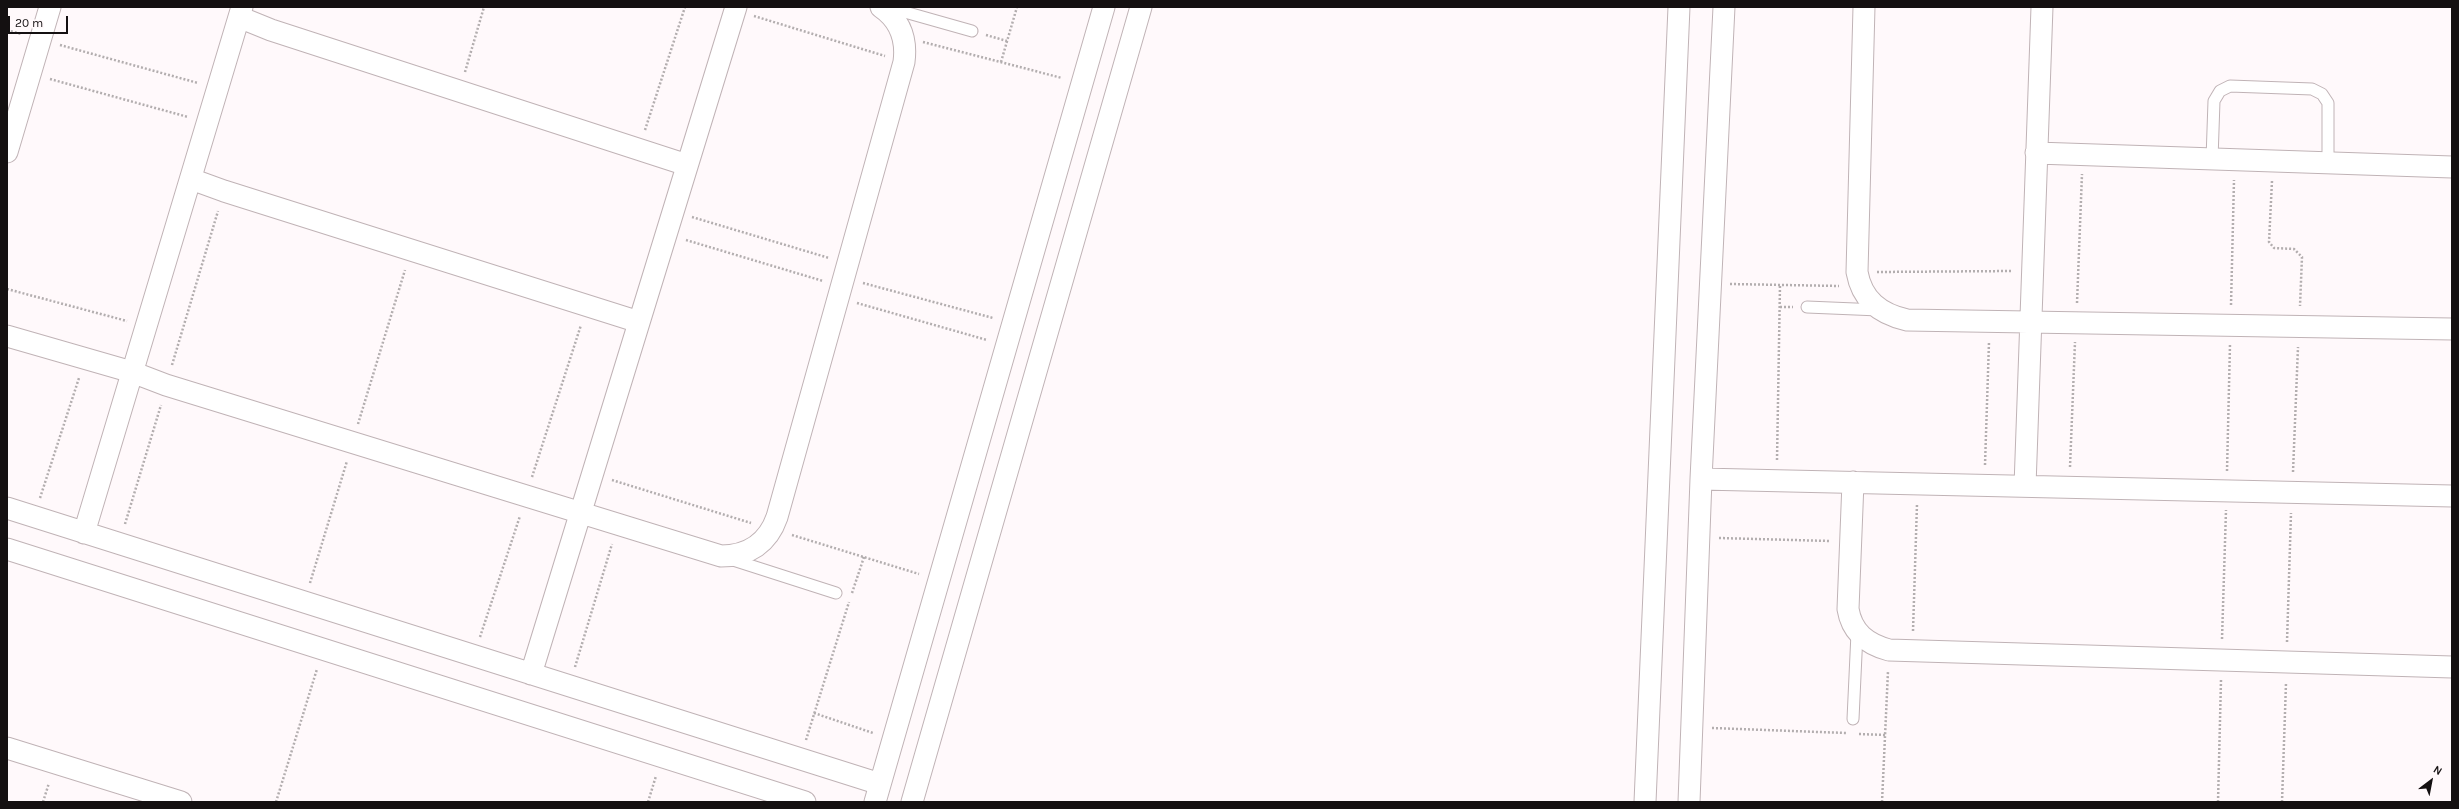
<!DOCTYPE html>
<style>
body{margin:0}
#map{position:relative;width:2459px;height:809px;overflow:hidden;background:#fff9fb;font-family:Karla,sans-serif}
canvas{display:block}
.frame{position:absolute;inset:0;border:8px solid #141011;pointer-events:none}
.north{position:absolute;left:2411px;top:761px;width:40px;height:40px;-webkit-text-stroke:3px #fff9fb;paint-order:stroke;rotate:32deg;font-size:11px;font-weight:700;line-height:16px;text-align:center;color:#141011}
.north::after{content:'';display:block;margin:auto;width:14px;height:18px;background:#141011;clip-path:polygon(50% 0,100% 100%,50% 72%,0 100%)}
.scale{position:absolute;left:8px;top:16px;width:60px;height:18px;box-sizing:border-box;border:2px solid #141011;border-top:0;padding-left:5px;font-size:12px;line-height:14px;white-space:nowrap;color:#141011;-webkit-text-stroke:3px #fff9fb;paint-order:stroke}
</style>
<div id="map">
<canvas width="2459" height="809"></canvas>
<div class="frame"></div>
<div class="north">N</div>
<div class="scale">20 m</div>
</div>
<script>
const context = document.querySelector('canvas').getContext('2d');
context.lineJoin = 'round';
function trace(path, color, width, dash) { context.strokeStyle = color; context.lineWidth = width; context.lineCap = dash ? 'butt' : 'round'; context.setLineDash(dash || []); context.stroke(path); }
const service = new Path2D(`
 M887 7 972 31
 M2212 159 2214 101 2220 91 2230 86 2312 89 2322 94 2328 103V163
 M1807 307 1879 310
 M730 559 836 593
 M1853 719 1857 633`);
const minor = new Path2D(`
 M1864 7 1857 272C1862 300 1880 314 1907 320L2452 329
 M239 17 271 30 687 165
 M7 152 50 7
 M2036 153 2452 167
 M191 179 224 191 639 322
 M7 336 132 372 166 385 721 556C749 556 768 543 777 517L904 62C907 39 900 20 881 7
 M1701 479 2452 496
 M1853 482 1848 609C1852 633 1867 644 1889 650L2452 667
 M2025 486 2042 7
 M7 508 880 784
 M84 533 242 7
 M7 549 805 802
 M531 674 736 7
 M7 748 181 802
 M875 802 1104 7
 M912 802 1141 7
 M1645 802 1679 7
 M1689 802 1701 479 1724 7`);
trace(service, '#c0b3b6', 13);
trace(minor, '#c0b3b6', 23);
trace(new Path2D(`
 M754 16 885 56
 M7 30 21 34
 M986 35 1007 41
 M923 42 1062 78
 M60 45 198 83
 M1001 62 1017 7
 M465 72 484 7
 M50 79 188 117
 M645 130 685 7
 M2272 181 2269 242 2274 248 2294 249 2302 257 2300 306
 M692 217 829 258
 M686 240 823 281
 M1877 272 2012 271
 M863 283 993 318
 M1730 284 1839 286
 M7 289 127 321
 M857 303 987 340
 M2077 303 2082 174
 M2231 305 2234 180
 M1780 307H1793
 M172 365 218 211
 M358 424 405 270
 M1777 460 1780 285
 M1985 465 1989 342
 M2070 467 2075 342
 M2227 471 2230 344
 M2293 472 2298 347
 M532 477 581 325
 M612 480 751 523
 M40 498 79 378
 M125 524 161 405
 M792 535 919 574
 M1719 538 1830 541
 M310 583 347 461
 M852 593 864 557
 M1913 631 1917 504
 M480 637 520 516
 M2222 639 2226 510
 M2287 642 2291 513
 M575 667 612 544
 M814 713 873 733
 M1712 728 1846 733
 M1859 734 1885 735
 M806 740 849 602
 M43 802 49 783
 M276 802 317 669
 M648 802 656 776
 M1882 802 1888 671
 M2218 802 2221 680
 M2282 802 2286 683`), '#b3aeaf', 2.5, [2, 2]);
trace(service, '#fff', 11);
trace(minor, '#fff', 21);
</script>
